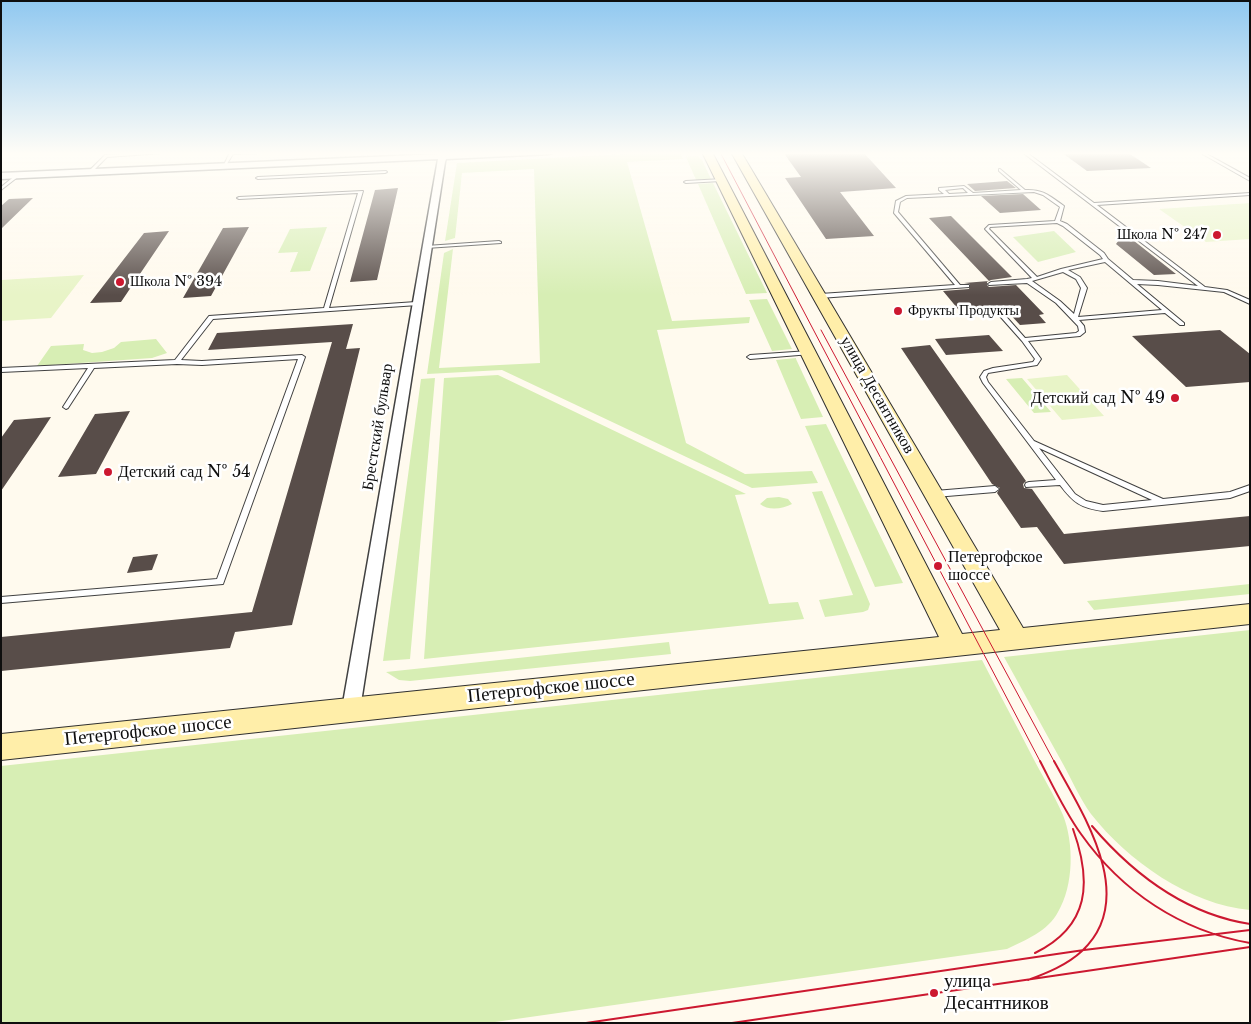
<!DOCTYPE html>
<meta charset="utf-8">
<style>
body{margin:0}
#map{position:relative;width:1251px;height:1024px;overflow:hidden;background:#fffaee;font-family:"Libre Baskerville",serif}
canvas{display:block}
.frame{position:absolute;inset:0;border:2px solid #0e0e0e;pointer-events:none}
</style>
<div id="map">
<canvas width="1251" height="1024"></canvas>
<div class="frame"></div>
</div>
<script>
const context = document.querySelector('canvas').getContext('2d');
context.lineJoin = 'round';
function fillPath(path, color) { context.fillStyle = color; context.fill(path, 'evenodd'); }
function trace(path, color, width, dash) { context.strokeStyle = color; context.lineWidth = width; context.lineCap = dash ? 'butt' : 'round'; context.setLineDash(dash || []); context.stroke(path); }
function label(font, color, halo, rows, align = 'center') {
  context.font = font + ' "Libre Baskerville",serif'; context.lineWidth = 5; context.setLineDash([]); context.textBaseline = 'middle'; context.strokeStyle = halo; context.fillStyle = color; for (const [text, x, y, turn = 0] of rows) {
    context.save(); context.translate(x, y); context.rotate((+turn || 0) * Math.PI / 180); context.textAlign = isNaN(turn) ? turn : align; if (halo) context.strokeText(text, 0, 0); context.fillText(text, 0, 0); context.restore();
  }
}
fillPath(new Path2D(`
 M662 152 680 153 683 159 627 162 672 321 750 317 749 323 657 330 686 443 745 474 812 471 818 483 752 488 502 370 427 374 444 253 453 249 439 368 540 363 534 169 462 173 455 238 445 241 457 163Z
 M698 156 702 160 711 179 696 180 686 157Z
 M713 183 767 293 746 294 698 184Z
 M327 227 310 271 290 272 298 252 278 253 290 229Z
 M1054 231 1076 252 1038 262 1013 237Z
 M767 299 792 349 772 351 749 300Z
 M156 339 167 353 152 358 37 366 51 346 84 344 83 350 92 353 102 352 114 348 121 342Z
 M796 358V359L823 417 801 419 776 360Z
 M498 375 746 494 735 495 769 604 798 602 804 619 424 659 444 378Z
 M435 378 410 659 383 661 421 379Z
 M1022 378 1051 412 1034 413 1006 379Z
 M826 424 903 583 875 587 805 426Z
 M822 491 870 604 868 610 863 612 825 617 819 600 853 595 812 492Z
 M779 497 788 499 792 504C783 509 768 511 760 504L767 498Z
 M1250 584V594L1094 610 1087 601Z
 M1250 630V910C1190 905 1127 860 1091 814 1080 799 1072 780 1063 764 1043 728 1024 693 1004 657Z
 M669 642 671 654 410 681 399 680 386 672Z
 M982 660C998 691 1015 723 1031 754 1041 774 1054 794 1063 815 1074 843 1074 885 1058 912 1048 931 1026 940 1007 949L488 1023H1V766Z`), '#d7eeb4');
fillPath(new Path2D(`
 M1250 203V239L1206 242 1159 209Z
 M84 275 51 318 1 321V280Z
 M1067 375 1104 416 1062 420 1027 379Z`), '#e8f4c7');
fillPath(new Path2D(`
 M783 152H863L896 188 840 192 874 236 826 239 785 178 801 177Z
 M1061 152H1127L1151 168 1087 171Z
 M1007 181 1016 188 975 191 967 184Z
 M398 188 377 280 350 282 375 190Z
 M1023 194 1041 210 1000 213 981 196Z
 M33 198 1 229V206L9 199Z
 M951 216 1012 277 991 280 987 282V285L989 287 1016 285 1044 314 1039 315 1046 323 1020 325 1007 311 1002 310 963 315 943 291 969 289 970 284 964 283 989 281 929 218Z
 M249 227 211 296 183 298 223 228Z
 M169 231 121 302 90 303 144 233Z
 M1124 233 1176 274 1154 275 1116 244Z
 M353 324 346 349 360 348 292 625 235 632 230 648 1 671V637L252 612 332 342 208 350 217 333Z
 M1220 330 1250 354V382L1186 387 1132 336Z
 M989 335 1003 351 946 355 935 339Z
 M930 345 1026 481 1023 484 1024 488 1032 489 1064 534 1250 516V546L1064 564 1037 527 1021 528 997 493 1000 488 992 484 901 348Z
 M130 411 96 474 58 477 95 414Z
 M51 417 38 437 1 491V438L14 420Z
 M158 554 152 570 127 573 133 557Z`), '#584d49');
const lane = new Path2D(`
 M152 152H165L163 153 107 157 91 173 88 172 105 155Z
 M230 152H267L265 153 233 154 225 167H223Z
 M1022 152H1026L1094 203 1250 193V195L1097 205 1205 287 1227 290 1250 300V304L1224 292 1158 285 1137 284 1184 323V325H1180L1165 313 1079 320 1084 326 1085 332 1080 336 1028 341 1041 359 1037 365 994 372 988 373 986 377 988 382 1034 441 1163 499 1230 492 1250 485V491L1230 498 1103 511C1080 508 1073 502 1060 485L1026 487 1025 485 1026 483 1029 482 1056 480 983 383 980 377 984 371 993 368 1033 362 1035 359 1022 341 998 314 1001 312 1003 313 1025 338 1076 333 1079 331 1078 326 1056 303 1027 283 989 285 988 284 991 282 1027 279 1032 278 985 229 989 225 1055 221 1060 207 1043 195 1034 192 907 198 900 202 898 212 960 285H969V287L820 298 817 296 820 294 955 285 894 213 896 201 906 196 944 194 939 190V188L964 186 973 193 1021 190 999 171V169H1000L1025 190C1043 189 1050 196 1064 206L1060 221 1067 224 1104 253 1108 259 1133 280 1158 281 1198 286ZM963 188 968 193 949 194 945 190ZM1057 223 1063 226 1100 255 1103 259 1061 269 1037 277 989 229 990 227ZM1105 262 1162 310 1078 317 1087 288 1080 277 1068 270ZM1063 272 1076 279 1081 288 1074 314 1060 301 1032 281ZM1039 448 1152 500 1103 505 1086 501 1075 494Z
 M1199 152H1203L1250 178V181Z
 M386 171 387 172 385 173 258 179 256 178 258 177Z
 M16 175 19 176 1 190V187Z
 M723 179V180L721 181 686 183 684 182 686 181Z
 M363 191 329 308 416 302 419 304 418 305 213 319 181 360 202 361 302 355 305 357 223 584 1 603V597L217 579 298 359 202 365 177 364 94 368 68 408 66 409 63 407 88 368 1 372V368L175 360 209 316 324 308 358 193 239 199 237 198 239 197Z
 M499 241 501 242V243L426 248 424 247 426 246Z
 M809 351 811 352V354L750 359 747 357 750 355Z
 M995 486 999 489 995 492 935 497 931 494 935 491Z`);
const street = new Path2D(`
 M441 152H449L448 154 554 152 550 154 446 159 445 162 360 709 358 715 351 718 344 715 342 709 438 159 1 179V173L440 154Z`);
const secondary = new Path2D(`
 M702 152H712L962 634 1000 630 731 152H741L1023 628 1250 604V624L1 760V734L939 637Z`);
trace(lane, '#414141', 2);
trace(street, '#414141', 3);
trace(secondary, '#303030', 2);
fillPath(lane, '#fff');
fillPath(street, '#fff');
fillPath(secondary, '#ffeea9');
trace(new Path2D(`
 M720 152 1041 763
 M821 330 1055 763`), '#cc1830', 1);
trace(new Path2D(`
 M1040 761C1053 786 1065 812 1081 834 1122 892 1181 931 1250 943
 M1092 826C1134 875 1185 914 1250 924
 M1035 953C1090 926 1092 882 1073 829
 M1028 980C1047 973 1067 965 1082 951 1139 898 1083 814 1054 761
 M586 1023 1084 950 1250 930
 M732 1023 1250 947`), '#cc1830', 2);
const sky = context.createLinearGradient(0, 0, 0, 295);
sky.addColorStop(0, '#90c8f0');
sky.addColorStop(0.52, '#fffdf7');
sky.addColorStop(1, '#fffdf700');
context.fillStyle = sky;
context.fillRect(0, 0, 1251, 295);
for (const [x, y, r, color] of [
 [1217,235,5,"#cc1830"],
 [120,282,5,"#cc1830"],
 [898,311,5,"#cc1830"],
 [1175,398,5,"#cc1830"],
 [108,472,5,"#cc1830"],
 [938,566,5,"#cc1830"],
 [934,993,5,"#cc1830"]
]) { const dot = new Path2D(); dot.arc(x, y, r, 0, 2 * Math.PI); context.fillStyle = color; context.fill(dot); trace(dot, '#fff', 2); }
label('14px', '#0e0e0e', '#fff', [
 ["Школа № 247",1207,235,"right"],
 ["Школа № 394",130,282],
 ["Фрукты Продукты",908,311]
], 'left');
label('16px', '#0e0e0e', '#fff', [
 ["улица Десантников",877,395,60],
 ["Брестский бульвар",378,427,-81]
]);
label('16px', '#0e0e0e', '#fff', [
 ["Детский сад № 49",1165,398,"right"],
 ["Детский сад № 54",118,472],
 ["Петергофское",948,557],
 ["шоссе",948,575]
], 'left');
label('19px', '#0e0e0e', '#fff', [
 ["Петергофское шоссе",551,688,-6],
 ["Петергофское шоссе",148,731,-6]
]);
label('19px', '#0e0e0e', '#fff', [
 ["улица",944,982],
 ["Десантников",944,1004]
], 'left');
</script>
